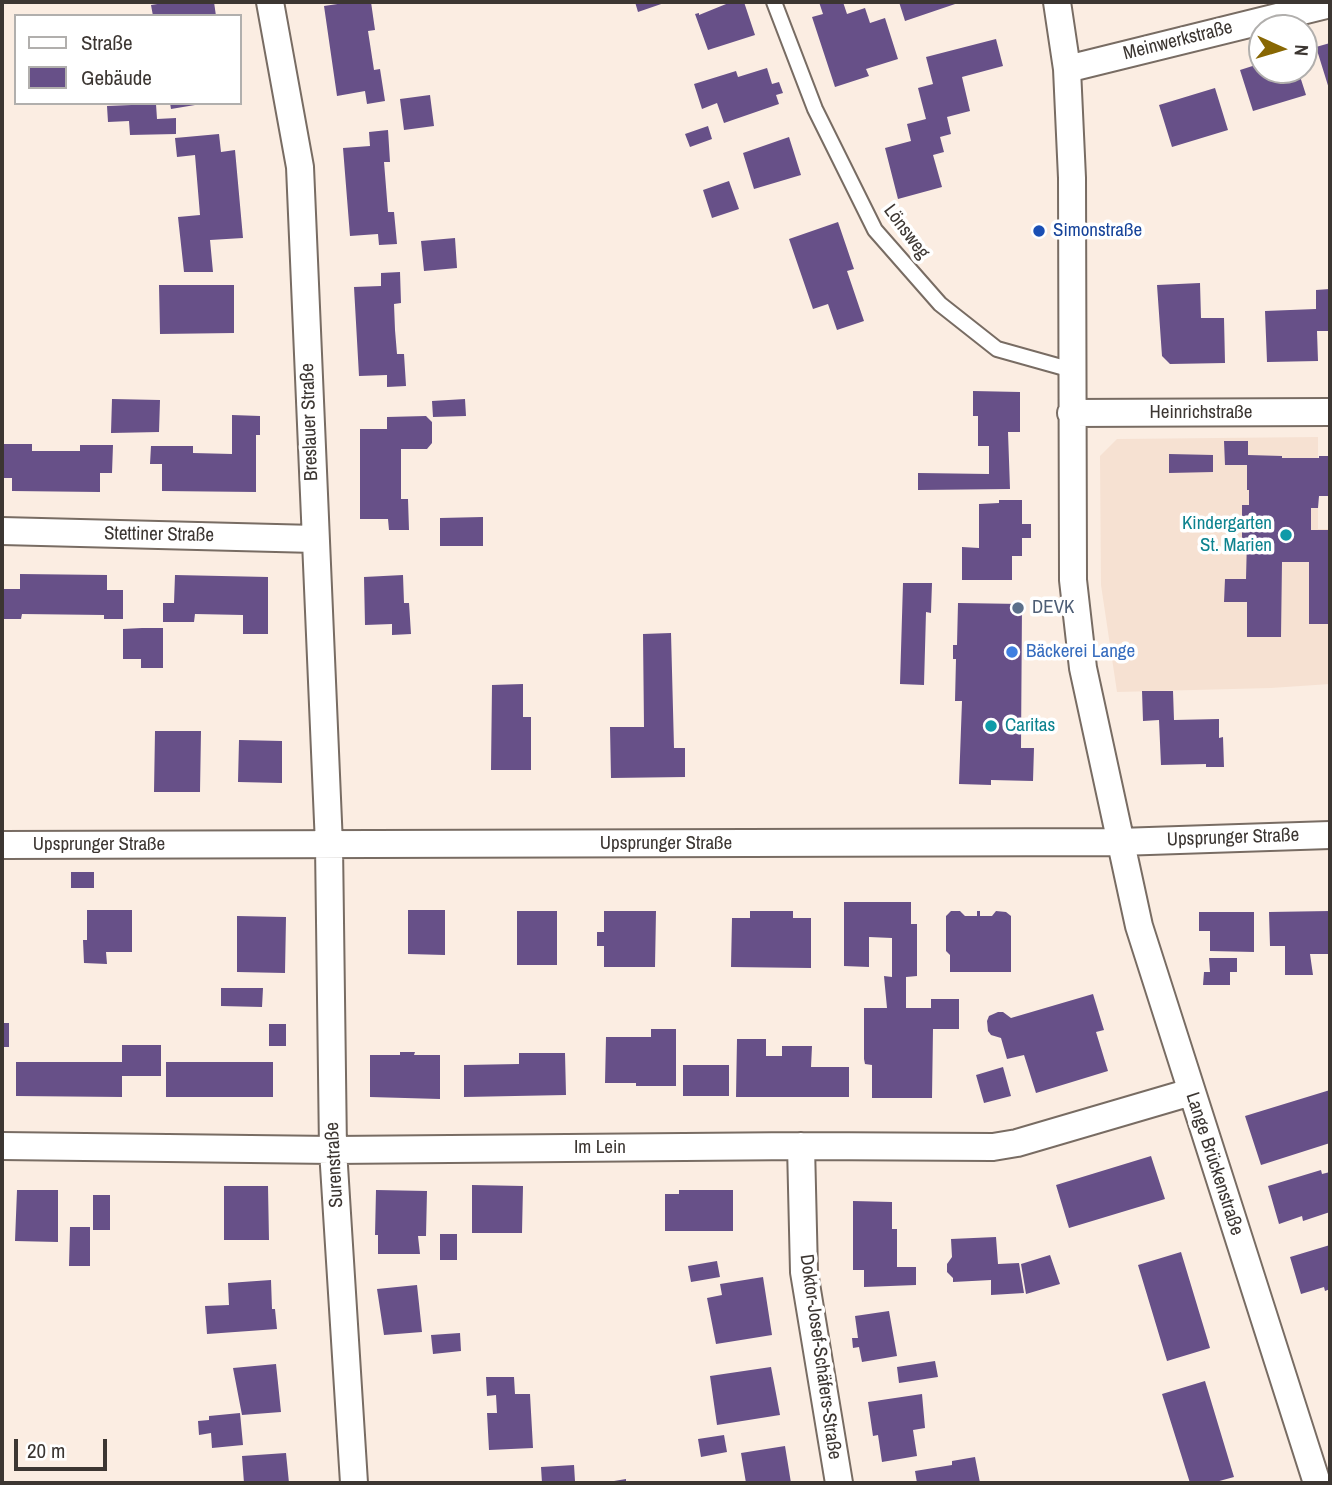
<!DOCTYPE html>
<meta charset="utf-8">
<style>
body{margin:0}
#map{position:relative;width:1332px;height:1485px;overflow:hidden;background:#fbede2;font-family:"Archivo Narrow",sans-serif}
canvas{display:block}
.frame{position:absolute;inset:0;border:4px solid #3c3632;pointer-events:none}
.legend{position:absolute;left:14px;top:14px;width:228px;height:91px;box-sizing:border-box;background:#fff;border:2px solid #b1afad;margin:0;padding:9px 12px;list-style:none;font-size:21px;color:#3c3632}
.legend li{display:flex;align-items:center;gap:14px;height:35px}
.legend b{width:35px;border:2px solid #b1afad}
.north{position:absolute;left:1248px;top:14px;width:70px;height:70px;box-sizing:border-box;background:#fff;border:2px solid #b1afad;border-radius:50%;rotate:94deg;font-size:19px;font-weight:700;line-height:28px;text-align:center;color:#3c3632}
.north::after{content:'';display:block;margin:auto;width:24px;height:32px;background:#886703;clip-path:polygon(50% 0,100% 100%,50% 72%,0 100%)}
.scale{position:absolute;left:14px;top:1439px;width:93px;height:32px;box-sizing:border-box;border:4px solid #3c3632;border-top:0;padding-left:9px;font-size:21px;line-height:24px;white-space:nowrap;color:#3c3632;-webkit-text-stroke:5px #fff;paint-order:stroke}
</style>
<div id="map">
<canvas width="1332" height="1485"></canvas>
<div class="frame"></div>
<ul class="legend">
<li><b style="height:9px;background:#fff"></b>Straße</li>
<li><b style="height:19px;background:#675088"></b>Gebäude</li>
</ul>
<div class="north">N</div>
<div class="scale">20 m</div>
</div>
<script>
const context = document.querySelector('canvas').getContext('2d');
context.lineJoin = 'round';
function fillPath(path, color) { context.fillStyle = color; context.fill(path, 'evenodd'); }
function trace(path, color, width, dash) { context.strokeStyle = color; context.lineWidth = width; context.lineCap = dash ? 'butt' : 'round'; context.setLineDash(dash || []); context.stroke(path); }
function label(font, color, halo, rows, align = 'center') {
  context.font = font + ' "Archivo Narrow",sans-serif'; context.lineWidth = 7; context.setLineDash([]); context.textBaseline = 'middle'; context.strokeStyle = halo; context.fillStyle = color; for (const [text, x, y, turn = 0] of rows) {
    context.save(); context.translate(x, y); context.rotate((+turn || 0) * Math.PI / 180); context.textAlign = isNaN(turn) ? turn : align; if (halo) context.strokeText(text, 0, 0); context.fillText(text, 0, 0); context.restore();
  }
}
fillPath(new Path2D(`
 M1318 437V529H1330V684L1271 688 1117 692 1101 585 1100 456 1117 439Z`), '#f6e1d2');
fillPath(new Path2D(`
 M170 2H214L216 16H153L151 5Z
 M351 2H371L375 30 368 31 374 70 380 69 385 101 367 104 365 91 337 96 324 6Z
 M635 2H667L638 12Z
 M731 2H744L755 35 708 50 695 14 699 13V15Z
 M819 2H843L847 14 865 8 870 23 885 18 898 59 866 69 869 76 835 87 812 17 823 14Z
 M899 2H961L905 21Z
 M996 39 1003 66 962 77 970 111 947 117 951 134 940 137 944 152 933 155 942 187 898 199 885 148 911 141 907 124 926 119 918 88 933 84 926 57Z
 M1330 43V92L1316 47Z
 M1262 63V70H1298L1306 95 1253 111 1240 70Z
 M767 68 772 84 779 82 783 93 776 95 779 104 724 123 717 103 702 109 694 84 736 71 738 77Z
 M1215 88 1228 130 1172 147 1159 105Z
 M430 95 434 126 404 130 400 99Z
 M170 103H195V105L171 109Z
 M156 104 157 119 176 118V134L130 135 129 121 108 122 107 106Z
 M708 126 712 139 690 147 685 134Z
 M388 130 390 162H384L388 212H394L397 244 379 245 378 234 350 236 343 148 370 146 369 132Z
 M219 134 221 152 235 150 243 238 210 240 213 272H184L178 217 200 215 195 155 177 157 175 138Z
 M789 137 801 175 754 189 743 153Z
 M729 181 739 209 712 218 703 190Z
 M838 222 854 269 847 271 864 321 837 330 828 304 813 309 789 239Z
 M455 238 457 268 424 271 421 241Z
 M400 272 401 303 394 304 395 330 397 354H404L406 386 387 387V375L359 376 354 287 381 286V273Z
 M1200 283 1201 318H1224L1225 363 1170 364 1162 356 1157 285Z
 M159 285H234V333L160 334Z
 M1330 289V331H1317L1318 361 1267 362 1265 311 1316 309V290Z
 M973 391 1020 392V432H1008L1010 489 918 490V473L989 474V446H978V416H973Z
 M112 399 160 400 159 432 111 433Z
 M465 399 466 416 433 417 432 401Z
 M232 415 260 416V435H256V492L162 491V464H150L151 446H193V453L232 454Z
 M426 416 432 422V443L427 449H401V499H408L409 530H389L388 519H360V429H387V417Z
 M1224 441H1248V455L1282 456V458H1319V456H1330V496H1319L1318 508H1311V530H1330V624H1309V562H1282L1281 637H1247V602H1224L1225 579H1246L1247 539H1242V505H1249V490H1247V465H1225Z
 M2 444H32V451H80V445H113L112 473H100V492L12 491V478H3Z
 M1169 454 1213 455V472L1169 473Z
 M999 500H1022V524H1031V538H1022V556H1012V580H962V547L979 548V504L999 503Z
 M483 517V546H440V518Z
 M20 574 107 575V590H123V619H104V615L22 614 21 619H2V589H20Z
 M175 575 268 577V634H243V615L195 614 194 622H163V603H174Z
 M403 575 404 603H409L411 634 392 635V624L365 625 364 577Z
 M903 583H932L931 613 926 612 924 685 900 684Z
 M958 603 1022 604 1021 748H1034L1033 781 991 780V785L959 784 962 701H955L956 659H953V645H957Z
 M142 628H163V668H141V659H123V629Z
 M671 633 674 748H685V777L611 778 610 727H644L643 634Z
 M523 684V717H531V770H491L492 685Z
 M1142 691H1173L1174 720 1219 719V738L1223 737 1224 767H1206V764L1161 765 1159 720 1143 721Z
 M155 731H201L200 792H154Z
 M239 740 282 741V783L238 782Z
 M71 872H94V888H71Z
 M844 902H911V924H917V976L906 977V1008H931V999H959V1029H933L932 1098H872V1065L865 1064 864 1059V1008H887L884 976 892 977V938L869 937V967L844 966Z
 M87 910H132V952H106L107 964 84 963 83 940H87Z
 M408 910H445V955L408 954Z
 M517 911H557V965H517Z
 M604 911H656L655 967H604V946H597V932H604Z
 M750 911H793V918H811V968L731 967 732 918H750Z
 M951 911H960L965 916H977V911H980V916H992L996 911 1006 912 1011 916V972H950V955L946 951V916Z
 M1330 911V954H1310L1313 975H1285V946H1270L1269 912Z
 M1199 912H1254V952L1210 951V931H1199Z
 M237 916 286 917 285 973 237 972Z
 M1209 958H1237V972H1230V985H1203L1204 972H1210Z
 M221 988H263L262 1007 221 1006Z
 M1093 994 1104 1030 1096 1032 1108 1071 1036 1093 1024 1055 1007 1059 1001 1038 991 1035 988 1031 987 1021 989 1016 998 1012H1003L1011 1018Z
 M2 1023H9V1047H2Z
 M269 1024H286V1046H269Z
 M651 1029H676V1086H636V1083H605L606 1037H651Z
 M737 1039H766V1056H782V1046H812L811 1067H849V1097H736Z
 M122 1045H161V1076H122V1097L16 1096V1062H122Z
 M400 1052H415L414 1055H440V1099L370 1097V1055H400Z
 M519 1053H565L566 1095 464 1097V1065L519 1064Z
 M166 1062H273V1097H166Z
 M683 1065H729V1096H683Z
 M1003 1067 1011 1096 984 1103 976 1075Z
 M1330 1090V1143L1261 1165 1245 1116Z
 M1151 1156 1165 1199 1069 1228 1056 1185Z
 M1321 1170 1322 1174 1330 1172V1212L1303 1221 1302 1216 1279 1224 1268 1186Z
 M472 1185 523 1186 522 1233H472Z
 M224 1186H268L269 1240H224Z
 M17 1190H58V1242L15 1241Z
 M376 1190 427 1191 426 1236H418L420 1254H378V1235H375Z
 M679 1190H733V1231H665V1194H679Z
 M93 1195H110V1230H93Z
 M853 1201 892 1202V1229H897V1267H916V1285L864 1287V1270H853Z
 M70 1227H90V1266H69Z
 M440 1234H457V1260H440Z
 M996 1237 998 1264 1019 1263 1024 1293 991 1295V1280L953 1282V1278L947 1272V1264L952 1257 951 1239Z
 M1330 1245V1289L1325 1291 1324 1287 1301 1294 1290 1257Z
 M1181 1252 1210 1348 1167 1361 1138 1265Z
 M1050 1255 1060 1284 1026 1294 1021 1264Z
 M717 1261 720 1277 691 1282 688 1266Z
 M763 1277 772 1335 716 1344 707 1298 722 1295 720 1284Z
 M271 1280 272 1309H275L277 1329 207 1334 205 1306 229 1305 228 1283Z
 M417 1285 422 1332 384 1335 377 1289Z
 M889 1311 897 1356 862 1362 859 1347 853 1348 852 1338H858L855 1316Z
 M460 1333 461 1351 433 1354 431 1335Z
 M935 1361 938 1377 899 1383 897 1367Z
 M276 1364 281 1412 242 1415 233 1368Z
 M771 1367 780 1415 717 1425 710 1376Z
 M486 1377H514L515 1394H530L533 1448 489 1450 487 1413H497L496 1395 487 1396Z
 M1205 1381 1234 1477 1212 1483H1190L1162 1394Z
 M922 1394 925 1428 913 1430 917 1456 882 1462 878 1435 873 1436 868 1402Z
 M240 1413 243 1445 212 1448 211 1433 199 1435 198 1421 209 1420V1416Z
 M724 1435 727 1452 701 1457 698 1439Z
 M785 1446 791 1483H746L741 1453Z
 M286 1453 289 1483H244L242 1456Z
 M975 1457 980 1483H917L915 1471 952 1465V1461Z
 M574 1465 575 1481 542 1483 541 1467Z
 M626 1479V1483H608V1482Z`), '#675088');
const lane = new Path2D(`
 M774 2 815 109 875 230 940 304 997 349 1072 370`);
const street = new Path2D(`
 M270 2 300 167 329 845 333 1150 354 1483
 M1057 2 1067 69 1072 178 1073 580 1083 668 1139 926 1317 1483
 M1067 69 1330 4
 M1071 413 1330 412
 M2 531 315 539
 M2 845 1119 842 1330 835
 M2 1146 333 1150 801 1146 993 1147 1017 1143 1191 1092
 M801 1146 804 1272 839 1483`);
trace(lane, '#786c63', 18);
trace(street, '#786c63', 30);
trace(lane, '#fff', 14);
trace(street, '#fff', 26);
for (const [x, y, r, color] of [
 [1039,231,7,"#1a4fb4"],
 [1286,535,7,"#0f9aa8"],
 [1018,608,7,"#5c6f8a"],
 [1012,652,7,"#3f7fe0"],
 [991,726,7,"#0f9aa8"]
]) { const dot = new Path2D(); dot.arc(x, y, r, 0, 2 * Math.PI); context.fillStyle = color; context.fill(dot); trace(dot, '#fff', 2.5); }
label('19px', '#3c3632', '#fff', [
 ["Meinwerkstraße",1178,41,-14],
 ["Lönsweg",906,232,53],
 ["Heinrichstraße",1201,413],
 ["Breslauer Straße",310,422,-92],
 ["Stettiner Straße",159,535,1],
 ["Upsprunger Straße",1233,838,-2],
 ["Upsprunger Straße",666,844],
 ["Upsprunger Straße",99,845],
 ["Im Lein",600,1148],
 ["Lange Brückenstraße",1214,1164,72],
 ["Surenstraße",335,1165,-93],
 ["Doktor-Josef-Schäfers-Straße",820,1357,82]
]);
label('19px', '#164399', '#fff', [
 ["Simonstraße",1053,231]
], 'left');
label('19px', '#0d838f', '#fff', [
 ["Kindergarten",1272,524],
 ["St. Marien",1272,546],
 ["Caritas",1005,726,"left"]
], 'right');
label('19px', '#4e5e75', '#fff', [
 ["DEVK",1032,608]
], 'left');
label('19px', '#366cbe', '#fff', [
 ["Bäckerei Lange",1026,652]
], 'left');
</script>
